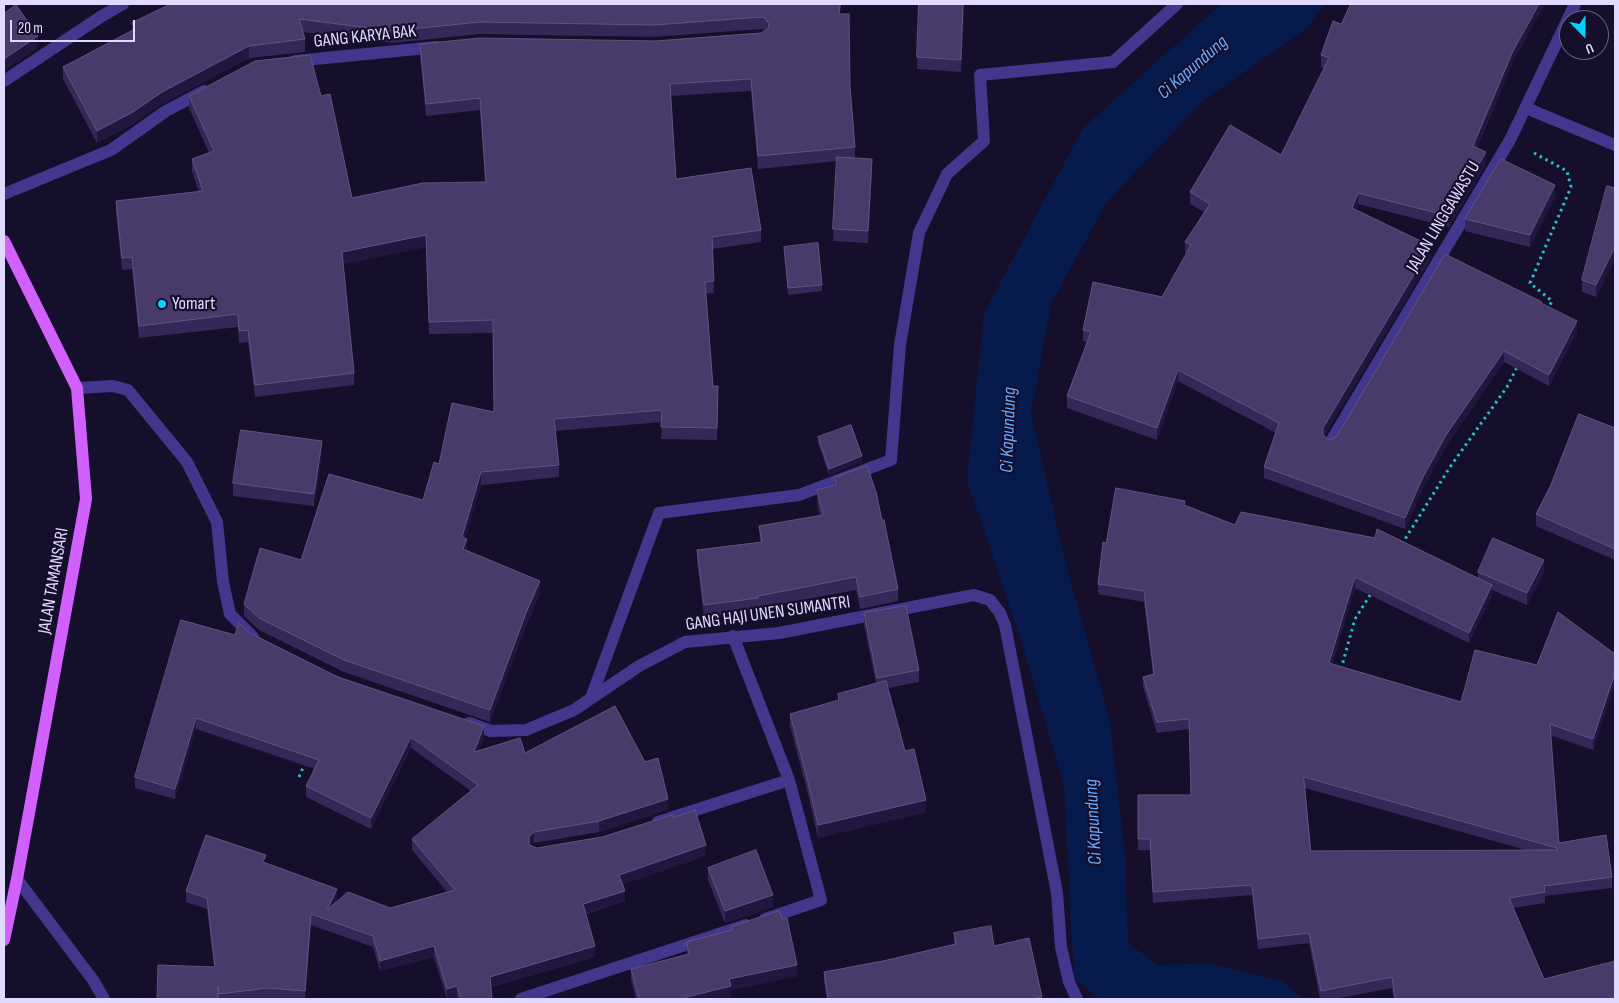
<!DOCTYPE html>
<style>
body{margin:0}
#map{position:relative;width:1619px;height:1003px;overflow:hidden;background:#160f2b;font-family:"Sofia Sans Condensed",sans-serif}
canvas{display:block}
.frame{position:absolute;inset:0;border:5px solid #e1d9ff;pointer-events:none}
.north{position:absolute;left:1559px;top:10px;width:50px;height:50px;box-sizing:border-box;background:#160f2b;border:1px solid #676080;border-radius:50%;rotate:158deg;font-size:14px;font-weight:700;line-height:20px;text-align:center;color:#e1d9ff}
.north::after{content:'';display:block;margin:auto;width:18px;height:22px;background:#05d0ff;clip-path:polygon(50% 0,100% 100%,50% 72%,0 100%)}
.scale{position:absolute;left:10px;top:20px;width:125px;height:22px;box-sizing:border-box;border:2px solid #e1d9ff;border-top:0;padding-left:6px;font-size:15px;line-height:18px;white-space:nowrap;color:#e1d9ff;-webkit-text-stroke:4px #160f2b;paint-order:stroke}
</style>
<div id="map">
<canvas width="1619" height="1003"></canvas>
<div class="frame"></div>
<div class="north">U</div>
<div class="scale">20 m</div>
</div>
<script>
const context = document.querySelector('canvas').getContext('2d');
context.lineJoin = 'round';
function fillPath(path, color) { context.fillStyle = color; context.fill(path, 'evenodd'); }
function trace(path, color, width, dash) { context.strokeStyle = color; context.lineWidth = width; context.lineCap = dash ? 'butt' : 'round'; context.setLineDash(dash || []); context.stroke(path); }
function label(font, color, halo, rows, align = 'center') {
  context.font = font + ' "Sofia Sans Condensed",sans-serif'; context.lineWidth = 4.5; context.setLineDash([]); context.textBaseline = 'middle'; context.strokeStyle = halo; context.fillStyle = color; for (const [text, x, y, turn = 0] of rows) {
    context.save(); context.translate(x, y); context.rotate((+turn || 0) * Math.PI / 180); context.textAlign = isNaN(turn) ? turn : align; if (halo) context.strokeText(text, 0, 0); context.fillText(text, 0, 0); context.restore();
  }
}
fillPath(new Path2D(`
 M1221 4H1325L1306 29 1204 100 1106 203 1051 304 1031 413 1066 565 1110 721 1125 857 1128 943 1158 965 1209 963 1282 981 1303 999H1100L1074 978 1064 786 1022 643 967 480 984 313 1083 128Z`), '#071a4c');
trace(new Path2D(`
 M1534 153 1567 171 1571 187 1530 283 1552 301 1547 311
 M1402 544 1450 467 1507 387 1517 367
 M1341 669 1355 619 1372 592
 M299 777 305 763`), '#27c0c5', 3, [2.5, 4]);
trace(new Path2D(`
 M295 61 437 47
 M4 81 102 16 123 4
 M1526 108 1615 145
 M4 194 111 150 166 111 204 91
 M77 388 113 386 128 390 187 462 217 522 223 582 230 614 253 637
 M1330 443 1510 140 1575 4
 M733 636 789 780 821 900 765 919
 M591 698 659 513 799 495 891 460 900 345 919 233 947 174 984 141 980 75 1113 62 1177 4
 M469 723 491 731 526 730 574 710 639 666 685 642 779 633 974 595 990 600 1000 613 1005 625 1057 893 1061 947 1069 982 1077 999
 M658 822 789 780
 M17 879 93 980 104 999
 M521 999 746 925`), '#42378d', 12);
trace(new Path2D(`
 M4 241 77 388 86 499 17 879 4 940`), '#d260ff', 12);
fillPath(new Path2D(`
 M171 4H841L840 14 850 86 855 147V158L872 172 868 243 833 241 837 161 758 169 751 91 671 96 676 179 761 230V242L712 249 714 293 706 294 713 386 718 398 717 440 661 439 662 422 555 431 559 465V477L481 485 465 538 467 550 540 593 526 626 490 722 344 672 259 630 244 616V604L301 560 423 500 439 464 494 412 493 333 429 334 426 247 343 264 354 373V385L255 397 248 342 239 343 238 327 139 338 132 269 122 270 116 213V201L199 192 192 171V159L209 153 189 108V96L352 198 485 182 480 110 426 116 420 56V44L655 41 761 33 765 30 761 29 654 37 480 34 392 43 303 32 305 39V52L249 58 162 104 133 124 97 143 63 79V67L132 30V23Z
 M919 4H964L961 72 917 69Z
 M1341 24 1513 62 1477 148 1486 164 1449 227 1358 204 1356 210 1431 258 1324 436 1329 440 1337 436 1542 304 1577 332 1549 386 1504 362 1446 446 1422 490 1405 529 1264 478V467L1276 433 1178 381 1157 440 1067 408V396L1087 342 1083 341V330L1162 297 1187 254 1185 253V242L1204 212 1190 204V192L1281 155 1325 68 1321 67V55Z
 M1615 188V259L1596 297 1582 292V280Z
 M1555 197 1530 247 1465 231V219Z
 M784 247 822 285V291L788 295Z
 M1615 428V560L1536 526V514Z
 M818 437 862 462 829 475 818 443Z
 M322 453 314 506 233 496V483Z
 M834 478 898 589V601L860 609 856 590 758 608V610L704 617 697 562V550L760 542 759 526 820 516 817 502V490L834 486Z
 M1185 505 1235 525 1478 578V572H1544L1527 605 1492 590V595L1469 643 1355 588 1332 664 1461 702 1537 665 1615 654V683L1593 750 1550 735 1559 843 1612 877V888L1545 896V903L1513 908 1544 979 1615 999H1394L1392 988 1335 999H1320L1309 943 1258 949 1252 895 1153 903 1150 850H1138V795H1191L1189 729 1157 733 1143 687V677L1153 674 1144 602 1098 594V584L1106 543ZM1305 788 1526 850 1311 851Z
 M864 613 919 670V682L888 688 905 751 926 812 818 838 807 790 790 726V714L838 701V694L876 683 864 625Z
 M250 633 338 677 484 737 479 750 525 753 668 810 599 832 534 843 531 846 537 848 602 837 673 818 706 856 623 884 625 901 586 914 595 957 491 987 492 999H458L457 997 447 999 434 957 380 971 373 947 311 925 305 999H157L214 967 207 909 186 902V891L266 863 337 899 336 902 390 908 447 892 412 850V839L471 791 411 748 371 829 306 797V786L315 769 196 729 175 799 135 788V777L235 635Z
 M708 868 773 907 725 923 708 880Z
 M731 927 797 976 731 990V997L721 999H636L631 980V969L687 955 686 942 731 931Z
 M954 933 994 946 1042 999H827L824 982V972L883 961 954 944Z`), '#362759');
fillPath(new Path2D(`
 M963 4H964L961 72V60Z
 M1539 4H1545L1513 62 1473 157V146L1513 51Z
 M38 36V48L4 71V59Z
 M249 46V58L162 104 133 124 97 143V131L162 92Z
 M1486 152V164L1449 227V216Z
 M872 159V172L868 243V231Z
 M1555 185V197L1530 247V235Z
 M1358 193V204L1352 219V208Z
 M426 235V247L342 264V252Z
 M1431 246V258L1323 439V428Z
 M1615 247V259L1596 297V285Z
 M1577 321V332L1549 386V375Z
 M1504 351V362L1446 446 1422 490 1405 529V518L1422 479 1446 435Z
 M1178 370V381L1157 440V428Z
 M322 441V453L314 506V494Z
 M862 456V462L829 475V469Z
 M481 472V485L462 549V537Z
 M467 539V551L463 549Z
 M1544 560V572L1527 605V593Z
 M1355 577V588L1329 674V663Z
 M540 581V593L526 626 490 722V710L526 613Z
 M1492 585V595L1469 643V633Z
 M1615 673V683L1593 750V739Z
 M196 718V729L175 799V789Z
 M484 726V737L474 762V752Z
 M411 737V748L371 829V818Z
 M668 799V810L599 832V821Z
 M926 800V812L818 838V825Z
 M534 832V843L529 848V837Z
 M706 845V856L619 886V875Z
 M337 889V899L327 920V910Z
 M625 891V901L583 914V904Z
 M773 895V907L725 923V911Z
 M311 914V925L305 999V991Z
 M434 946V957L380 971V961Z
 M595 946V957L490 987V977Z
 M797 965V976L731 990V997L721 999H687V997L729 979Z
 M457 986V997L447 999V989Z`), '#21163f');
const building = new Path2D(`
 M171 4H840L839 14H849L850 86 855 147 758 156 751 79 670 84 676 179 751 168 761 230 712 237 714 281 705 282 713 386H718L717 428 661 427 662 410 554 419 559 465 481 472 462 537 467 539 463 549 540 581 526 613 490 710 344 660 259 618 244 604 260 548 301 560 329 474 423 500 434 462 439 464 452 403 494 412 493 320 429 322 426 235 342 252 354 373 255 385 248 330 239 331 238 314 139 326 132 257 122 258 116 201 203 191 192 159 214 151 189 96 255 61 310 55 321 96 330 94 352 198 423 183 486 182 480 98 426 104 420 44 480 38 655 41 761 33 768 29 769 24 765 18 761 17 654 25 480 22 392 31 299 19 305 39 249 46 162 92 133 112 97 131 63 67 135 29 132 23Z
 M919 4H963L961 60 917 57Z
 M1351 4H1539L1513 51 1473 146 1486 152 1449 216 1358 193 1352 208 1431 246 1323 428V435L1329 440 1337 436 1445 254 1542 302 1541 303 1577 321 1549 375 1504 351 1446 435 1422 479 1405 518 1264 467 1279 423 1178 370 1157 428 1067 396 1091 332 1083 330 1093 282 1162 297 1191 245 1185 242 1210 204 1190 192 1230 125 1281 155 1329 58 1321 55 1333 21 1341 24Z
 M16 5 38 36 4 59V14Z
 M837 157 872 159 868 231 833 229Z
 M1501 159 1555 185 1530 235 1465 219Z
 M1607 186 1615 188V247L1596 285 1582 280Z
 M818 243 822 285 788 288 784 247Z
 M1579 414 1615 428V549L1536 514 1550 487Z
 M851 425 862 456 829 469 818 437Z
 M241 430 322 441 314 494 233 483Z
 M867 466 876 492 882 520H884L898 589 860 597 856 577 758 596V598L704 605 697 550 762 542 759 526 823 515 817 490 836 485 834 478Z
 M1116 488 1185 501 1184 505 1235 525 1241 512 1375 538 1377 529 1492 585 1469 633 1355 577 1329 663 1461 702 1475 650 1537 665 1558 612 1615 654V673L1593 739 1550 724 1559 843 1606 835 1612 877 1544 886 1545 892 1509 898 1544 979 1615 961V999H1395L1392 977 1321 991 1309 933 1258 939 1252 885 1153 892 1150 839H1138V795H1191L1189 719 1157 722 1143 677 1154 674 1144 591 1098 584 1103 542 1106 543ZM1304 777 1557 848V850L1311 851Z
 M1493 538 1544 560 1527 593 1478 572Z
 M906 606 919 670 877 678 864 613Z
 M181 620 235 635 239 623 250 633 338 677 484 726 474 752 520 738 525 753 615 706 645 762 658 758 668 799 599 821 534 832 529 837V845L537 848 602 837 672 815 673 818 695 810 706 845 619 875 625 891 583 904 595 946 490 977 492 999H461L457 986 447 989 434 946 380 961 373 936 311 914 305 991 268 988 219 994 218 986V999H157L158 965 215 967 207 898 186 891 206 835 266 855 263 862 337 889 327 910 348 892 390 908 455 890 412 839 478 785 411 737 371 818 306 786 319 760 196 718 175 789 135 777Z
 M886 681 905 751 914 749 926 800 818 825 807 778 790 714 839 700 838 694Z
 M756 850 773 895 725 911 708 868Z
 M779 911 782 919 787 918 797 965 729 979 731 986 687 997 688 999H639L631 969 689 954 686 942 732 930 731 927Z
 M991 926 994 946 1029 938 1042 997 1032 999H828L824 972 883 961 956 944 954 933Z`);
fillPath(building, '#483a6b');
trace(building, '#605382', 1);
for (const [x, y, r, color] of [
 [162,304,5,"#05d0ff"]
]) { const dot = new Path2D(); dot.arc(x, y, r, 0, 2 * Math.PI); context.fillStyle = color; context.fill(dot); trace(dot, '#160f2b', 2); }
label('18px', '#e1d9ff', '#160f2b', [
 ["GANG KARYA BAK",365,37,-6],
 ["JALAN LINGGAWASTU",1444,217,-59],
 ["JALAN TAMANSARI",54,581,-80],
 ["GANG HAJI UNEN SUMANTRI",768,614,-8]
]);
label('18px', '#e1d9ff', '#160f2b', [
 ["Yomart",172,304]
], 'left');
label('italic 19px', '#67abff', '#160f2b', [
 ["Ci Kapundung",1193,68,-41],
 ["Ci Kapundung",1009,430,-88],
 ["Ci Kapundung",1094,822,-93]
]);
</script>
